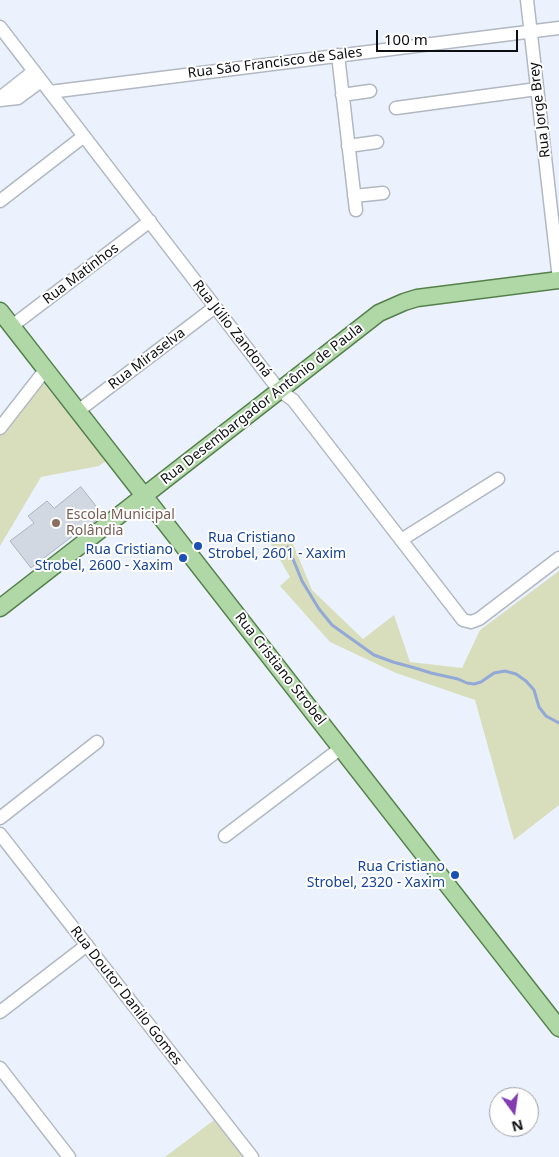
<!DOCTYPE html>
<meta charset="utf-8">
<style>
body{margin:0}
#map{position:relative;width:559px;height:1157px;overflow:hidden;background:#ebf2fd;font-family:"Noto Sans",sans-serif}
canvas{display:block}
.north{position:absolute;left:489px;top:1087px;width:50px;height:50px;box-sizing:border-box;background:#fff;border:1px solid #9e9fa0;border-radius:50%;rotate:166deg;font-size:14px;font-weight:700;line-height:20px;text-align:center;color:#0d0f12}
.north::after{content:'';display:block;margin:auto;width:18px;height:22px;background:#833caf;clip-path:polygon(50% 0,100% 100%,50% 72%,0 100%)}
.scale{position:absolute;left:376px;top:30px;width:142px;height:22px;box-sizing:border-box;border:2px solid #0d0f12;border-top:0;padding-left:6px;font-size:15px;line-height:18px;white-space:nowrap;color:#0d0f12;-webkit-text-stroke:4px #fff;paint-order:stroke}
</style>
<div id="map">
<canvas width="559" height="1157"></canvas>
<div class="north">N</div>
<div class="scale">100 m</div>
</div>
<script>
const context = document.querySelector('canvas').getContext('2d');
context.lineJoin = 'round';
function fillPath(path, color) { context.fillStyle = color; context.fill(path, 'evenodd'); }
function trace(path, color, width, dash) { context.strokeStyle = color; context.lineWidth = width; context.lineCap = dash ? 'butt' : 'round'; context.setLineDash(dash || []); context.stroke(path); }
function label(font, color, halo, rows, align = 'center') {
  context.font = font + ' "Noto Sans",sans-serif'; context.lineWidth = 4; context.setLineDash([]); context.textBaseline = 'middle'; context.strokeStyle = halo; context.fillStyle = color; for (const [text, x, y, turn = 0] of rows) {
    context.save(); context.translate(x, y); context.rotate((+turn || 0) * Math.PI / 180); context.textAlign = isNaN(turn) ? turn : align; if (halo) context.strokeText(text, 0, 0); context.fillText(text, 0, 0); context.restore();
  }
}
fillPath(new Path2D(`
 M41 380 106 461 99 466 41 477 0 546V434Z
 M268 539H291L312 590 363 639 394 615 410 662 462 668 480 630 559 571V805L514 840 475 700 396 673 330 642 280 586 290 577Z
 M214 1120 245 1157H165Z`), '#d8debc');
trace(new Path2D(`
 M288 547 302 581 319 609 332 625 374 655 393 662 415 668 431 673 458 679 467 683 474 684 481 682 494 673 505 671 516 674 526 681 534 690 539 707 546 716 559 723`), '#92a8d7', 3);
const building = new Path2D(`
 M81 487 103 515 84 530 83 528 31 568 10 541 34 523 28 516 47 501 54 508Z`);
fillPath(building, '#d1d8e2');
trace(building, '#adb3bd', 1);
const minor = new Path2D(`
 M527 0 559 279
 M0 27 279 390 293 400 463 620 471 622 479 619 559 558
 M338 55 356 210
 M50 92 559 28
 M342 95 370 91
 M0 98 34 71
 M0 100 18 98 41 81
 M396 108 537 89
 M348 146 377 142
 M354 196 383 193
 M0 201 84 136
 M12 326 150 221
 M78 411 215 307
 M0 428 46 369
 M401 540 498 479
 M0 818 97 742
 M0 834 252 1157
 M225 836 341 748
 M0 1012 87 945
 M0 1068 69 1157`);
const major = new Path2D(`
 M0 311 559 1028
 M0 608 379 313 404 302 417 298 559 280`);
trace(minor, '#b2b8c2', 15);
trace(major, '#55804b', 19);
trace(minor, '#fff', 12);
trace(major, '#b0d7a6', 16);
for (const [x, y, r, color] of [
 [56,523,5,"#8d6e63"],
 [198,546,5,"#1a4fb4"],
 [183,558,5,"#1a4fb4"],
 [455,875,5,"#1a4fb4"]
]) { const dot = new Path2D(); dot.arc(x, y, r, 0, 2 * Math.PI); context.fillStyle = color; context.fill(dot); trace(dot, '#fff', 2); }
label('14px', '#0d0f12', '#fff', [
 ["Rua São Francisco de Sales",275,63,-7],
 ["Rua Jorge Brey",540,110,-97],
 ["Rua Matinhos",81,274,-37],
 ["Rua Júlio Zandoná",232,329,52],
 ["Rua Miraselva",147,359,-37],
 ["Rua Desembargador Antônio de Paula",262,404,-38],
 ["Rua Cristiano Strobel",280,669,52],
 ["Rua Doutor Danilo Gomes",126,996,52]
]);
label('14px', '#785e54', '#fff', [
 ["Escola Municipal",66,515],
 ["Rolândia",66,531]
], 'left');
label('14px', '#164399', '#fff', [
 ["Rua Cristiano",208,538,"left"],
 ["Strobel, 2601 - Xaxim",208,554,"left"],
 ["Rua Cristiano",173,550],
 ["Strobel, 2600 - Xaxim",173,566],
 ["Rua Cristiano",445,867],
 ["Strobel, 2320 - Xaxim",445,883]
], 'right');
</script>
